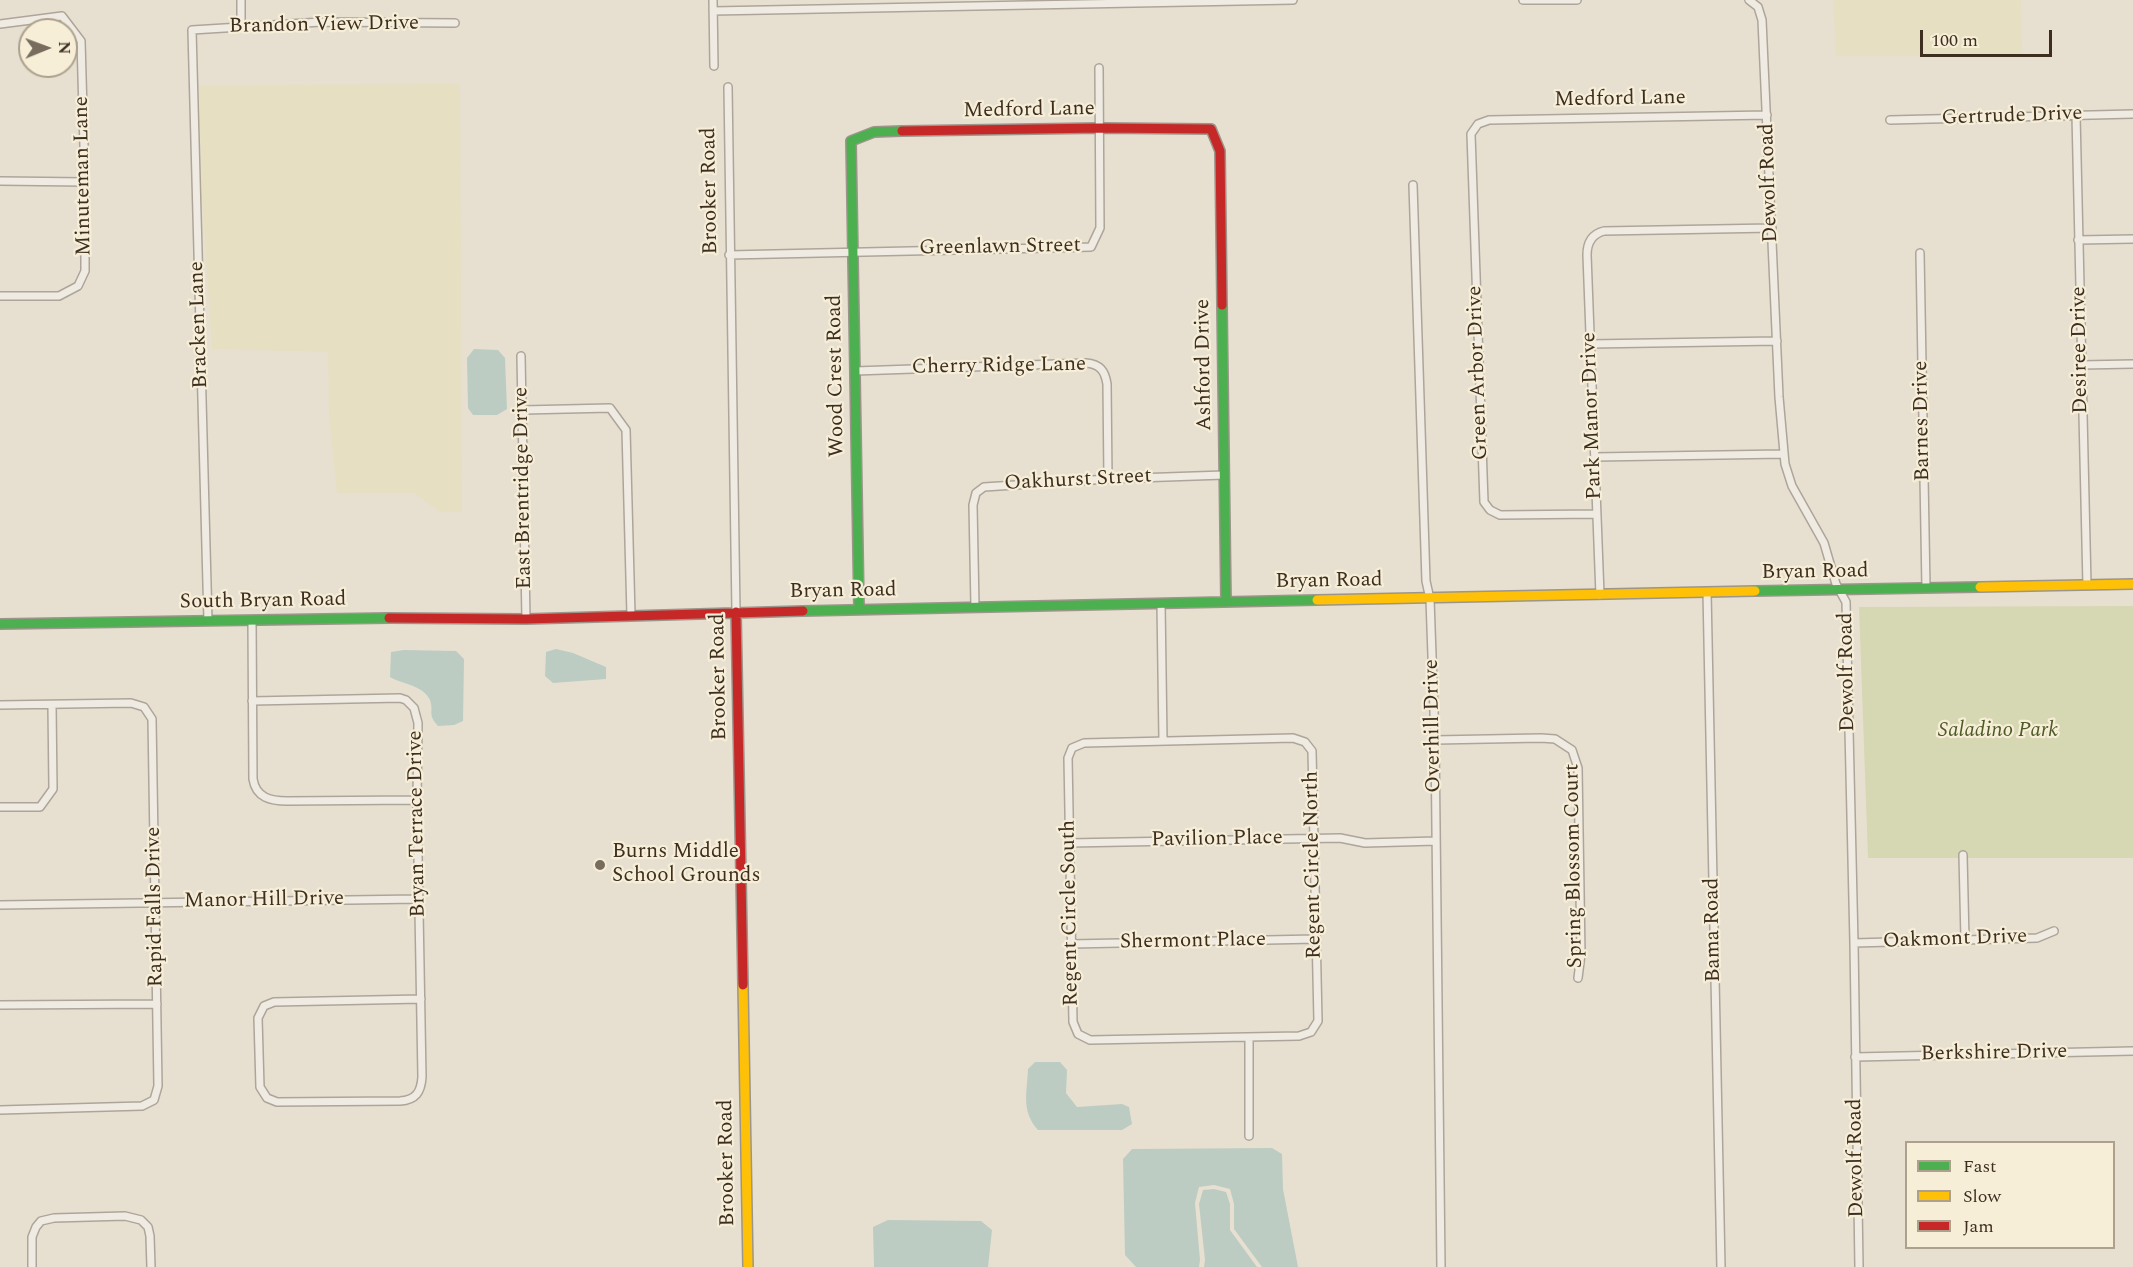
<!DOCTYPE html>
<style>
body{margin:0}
#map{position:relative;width:2133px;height:1267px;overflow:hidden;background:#e7e0d1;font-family:Spectral,serif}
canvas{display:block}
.legend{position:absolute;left:1905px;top:1141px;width:210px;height:108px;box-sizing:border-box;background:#f7eed8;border:2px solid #ada18e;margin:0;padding:8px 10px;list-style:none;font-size:18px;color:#3d2e20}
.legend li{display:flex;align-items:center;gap:12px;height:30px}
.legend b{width:30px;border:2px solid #ada18e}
.north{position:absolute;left:18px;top:18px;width:60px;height:60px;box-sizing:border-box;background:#f7eed8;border:2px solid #ada18e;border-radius:50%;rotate:89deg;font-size:16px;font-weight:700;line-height:24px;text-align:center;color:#3d2e20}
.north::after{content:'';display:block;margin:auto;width:21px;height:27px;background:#786c5e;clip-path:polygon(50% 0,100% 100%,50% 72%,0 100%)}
.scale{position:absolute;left:1920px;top:30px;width:132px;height:27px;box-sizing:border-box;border:3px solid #3d2e20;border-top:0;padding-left:8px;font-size:18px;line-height:21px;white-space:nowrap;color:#3d2e20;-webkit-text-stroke:4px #f7eed8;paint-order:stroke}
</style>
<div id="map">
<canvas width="2133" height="1267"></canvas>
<ul class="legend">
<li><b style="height:8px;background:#4caf50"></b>Fast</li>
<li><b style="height:8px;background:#ffc107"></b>Slow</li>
<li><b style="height:8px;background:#c62828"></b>Jam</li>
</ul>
<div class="north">N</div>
<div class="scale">100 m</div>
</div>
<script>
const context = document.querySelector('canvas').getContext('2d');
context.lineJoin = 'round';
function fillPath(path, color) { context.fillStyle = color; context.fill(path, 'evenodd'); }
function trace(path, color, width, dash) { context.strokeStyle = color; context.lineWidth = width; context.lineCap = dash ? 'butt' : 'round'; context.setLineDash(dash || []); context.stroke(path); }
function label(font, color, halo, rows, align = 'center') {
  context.font = font + ' Spectral,serif'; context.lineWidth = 4.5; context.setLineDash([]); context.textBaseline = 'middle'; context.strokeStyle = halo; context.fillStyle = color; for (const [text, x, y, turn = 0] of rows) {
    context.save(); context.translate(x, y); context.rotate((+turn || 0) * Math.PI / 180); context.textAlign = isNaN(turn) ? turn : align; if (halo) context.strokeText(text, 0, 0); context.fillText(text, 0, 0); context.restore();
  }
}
fillPath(new Path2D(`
 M1833 0H2021L2022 56H1836Z
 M460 84 462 512H440L414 493H337L329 416 328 352 212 349 202 194 199 85Z`), '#e6dfc2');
fillPath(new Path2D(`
 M2133 606V858H1868L1859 607Z`), '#d6d7b3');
fillPath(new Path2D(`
 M474 349 498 350 505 358 507 409 497 415H473L468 408 467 358Z
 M556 649 573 653 606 667V679L553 683 545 676 546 652Z
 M404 650 456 651 464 659 463 721 454 725 438 726C427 714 434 712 430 700 423 685 402 684 390 677L391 652Z
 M1035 1062H1060L1067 1070 1066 1093 1077 1107 1122 1104 1129 1107 1132 1124 1122 1130H1038C1021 1111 1027 1093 1028 1069Z
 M1272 1148 1282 1154 1283 1189 1298 1267H1262L1234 1229V1204L1230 1189 1214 1185 1199 1187 1195 1203 1200 1260 1199 1267H1136L1125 1255 1123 1159 1132 1149Z
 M1214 1189 1226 1192 1230 1204V1230L1257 1267H1204L1205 1260 1199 1204 1203 1190Z
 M888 1220 981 1221 992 1230 988 1267H874L873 1227Z`), '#bcccc2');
const street = new Path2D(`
 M241 0V27
 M713 0 714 66
 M1523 0H1577
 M1749 0 1758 7 1762 20 1779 397 1785 464 1792 486 1824 543 1836 584 1846 602 1854 943 1859 1267
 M713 11 1293 0
 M0 24 62 16 81 41 85 182V271L78 286 59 296H0
 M728 87 736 612
 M2076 115 2087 585
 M1890 120 2133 114
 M0 181 85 182
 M1413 185 1426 581 1430 599 1435 740 1441 1267
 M2078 240 2133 239
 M1920 253 1926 588
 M729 255 1091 247 1100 228 1099 68
 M1590 344 1777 341
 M521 356 526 619
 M2081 365 2133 364
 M855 371 1086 363C1100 364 1105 371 1107 384L1108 479
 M523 410 610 408 626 430 631 615
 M1595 457 1784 454
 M1597 514 1500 515 1490 510 1484 502 1471 134 1478 124 1489 120 1767 115
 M1707 592 1721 1267
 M1600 595 1587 255C1587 243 1592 234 1604 231L1772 228
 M1161 603 1163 740
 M975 607 973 505 976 493 984 487 1108 479 1224 475
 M208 621 192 30 321 22 455 23
 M252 621 253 779C256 798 271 801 287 801L417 800
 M252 701 400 698 406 700 414 708 418 723 417 800 422 1077C421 1092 416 1100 400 1101L277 1102 267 1098 260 1087 258 1018 264 1006 274 1002 421 999
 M0 705 131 703 144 707 152 719 158 1086 154 1100 142 1106 0 1110
 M1293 738 1305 742 1312 751 1318 1021 1311 1032 1299 1036 1090 1040 1078 1034 1073 1022 1068 758 1072 748 1084 743Z
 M1435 740 1541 738 1555 739 1572 750 1578 768 1581 954 1578 978
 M0 807H40L53 789 52 705
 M1069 843 1340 838 1365 843 1436 841
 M1963 855 1965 940
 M0 905 419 899
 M1854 943 2037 938 2054 931
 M1071 944 1316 939
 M0 1005 157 1004
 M1249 1038V1136
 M1855 1057 2133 1051
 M32 1267V1237L36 1227 41 1221 54 1218 125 1216 141 1220 148 1227 150 1236 151 1267`);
const fast = new Path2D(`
 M1222 305 1226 602
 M1755 591 1980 587
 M859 609 851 141 874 132 902 131
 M803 611 1317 600
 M0 624 389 618`);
const slow = new Path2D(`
 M1980 587 2133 584
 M1317 600 1755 591
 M743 985 748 1267`);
const jam = new Path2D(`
 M902 131 1100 128 1211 129 1220 151 1222 305
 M736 612 743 985
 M389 618 526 619 803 611`);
trace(street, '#ada599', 10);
trace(fast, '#9c958a', 12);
trace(slow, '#9c958a', 12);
trace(jam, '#9c958a', 12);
trace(street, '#efebe3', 7);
trace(fast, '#4caf50', 9);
trace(slow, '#ffc107', 9);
trace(jam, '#c62828', 9);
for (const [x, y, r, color] of [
 [600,865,6,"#786c5e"]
]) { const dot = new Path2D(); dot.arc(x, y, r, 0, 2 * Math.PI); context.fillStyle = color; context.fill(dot); trace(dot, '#f7eed8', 2); }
label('21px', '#3d2e20', '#f7eed8', [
 ["Brandon View Drive",324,26,-1],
 ["Medford Lane",1620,100,-1],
 ["Medford Lane",1029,111,-1],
 ["Gertrude Drive",2012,117,-2],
 ["Minuteman Lane",84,176,-91],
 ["Dewolf Road",1770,183,-92],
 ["Brooker Road",711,191,-91],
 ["Greenlawn Street",1000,248,-1],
 ["Bracken Lane",200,325,-92],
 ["Desiree Drive",2081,350,-91],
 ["Ashford Drive",1205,365,-91],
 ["Cherry Ridge Lane",999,367,-1],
 ["Green Arbor Drive",1479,373,-92],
 ["Wood Crest Road",837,376,-91],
 ["Park Manor Drive",1593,416,-92],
 ["Barnes Drive",1923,421,-91],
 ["Oakhurst Street",1078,481,-3],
 ["East Brentridge Drive",524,488,-91],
 ["Bryan Road",1815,573,-1],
 ["Bryan Road",1329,582,-1],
 ["Bryan Road",843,592,-1],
 ["South Bryan Road",263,602,-1],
 ["Dewolf Road",1848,672,-91],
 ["Brooker Road",720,677,-91],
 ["Overhill Drive",1434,726,-91],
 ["Bryan Terrace Drive",418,824,-91],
 ["Pavilion Place",1217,840,-1],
 ["Regent Circle North",1314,865,-91],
 ["Spring Blossom Court",1575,866,-91],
 ["Manor Hill Drive",264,901,-1],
 ["Rapid Falls Drive",156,907,-91],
 ["Regent Circle South",1071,913,-91],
 ["Bama Road",1714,930,-91],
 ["Oakmont Drive",1955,940,-2],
 ["Shermont Place",1193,942,-1],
 ["Berkshire Drive",1994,1054,-1],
 ["Dewolf Road",1857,1158,-91],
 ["Brooker Road",728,1163,-91]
]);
label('italic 21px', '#4d5a26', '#f7eed8', [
 ["Saladino Park",1998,732]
]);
label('21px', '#3d2e20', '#f7eed8', [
 ["Burns Middle",612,853],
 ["School Grounds",612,877]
], 'left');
</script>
